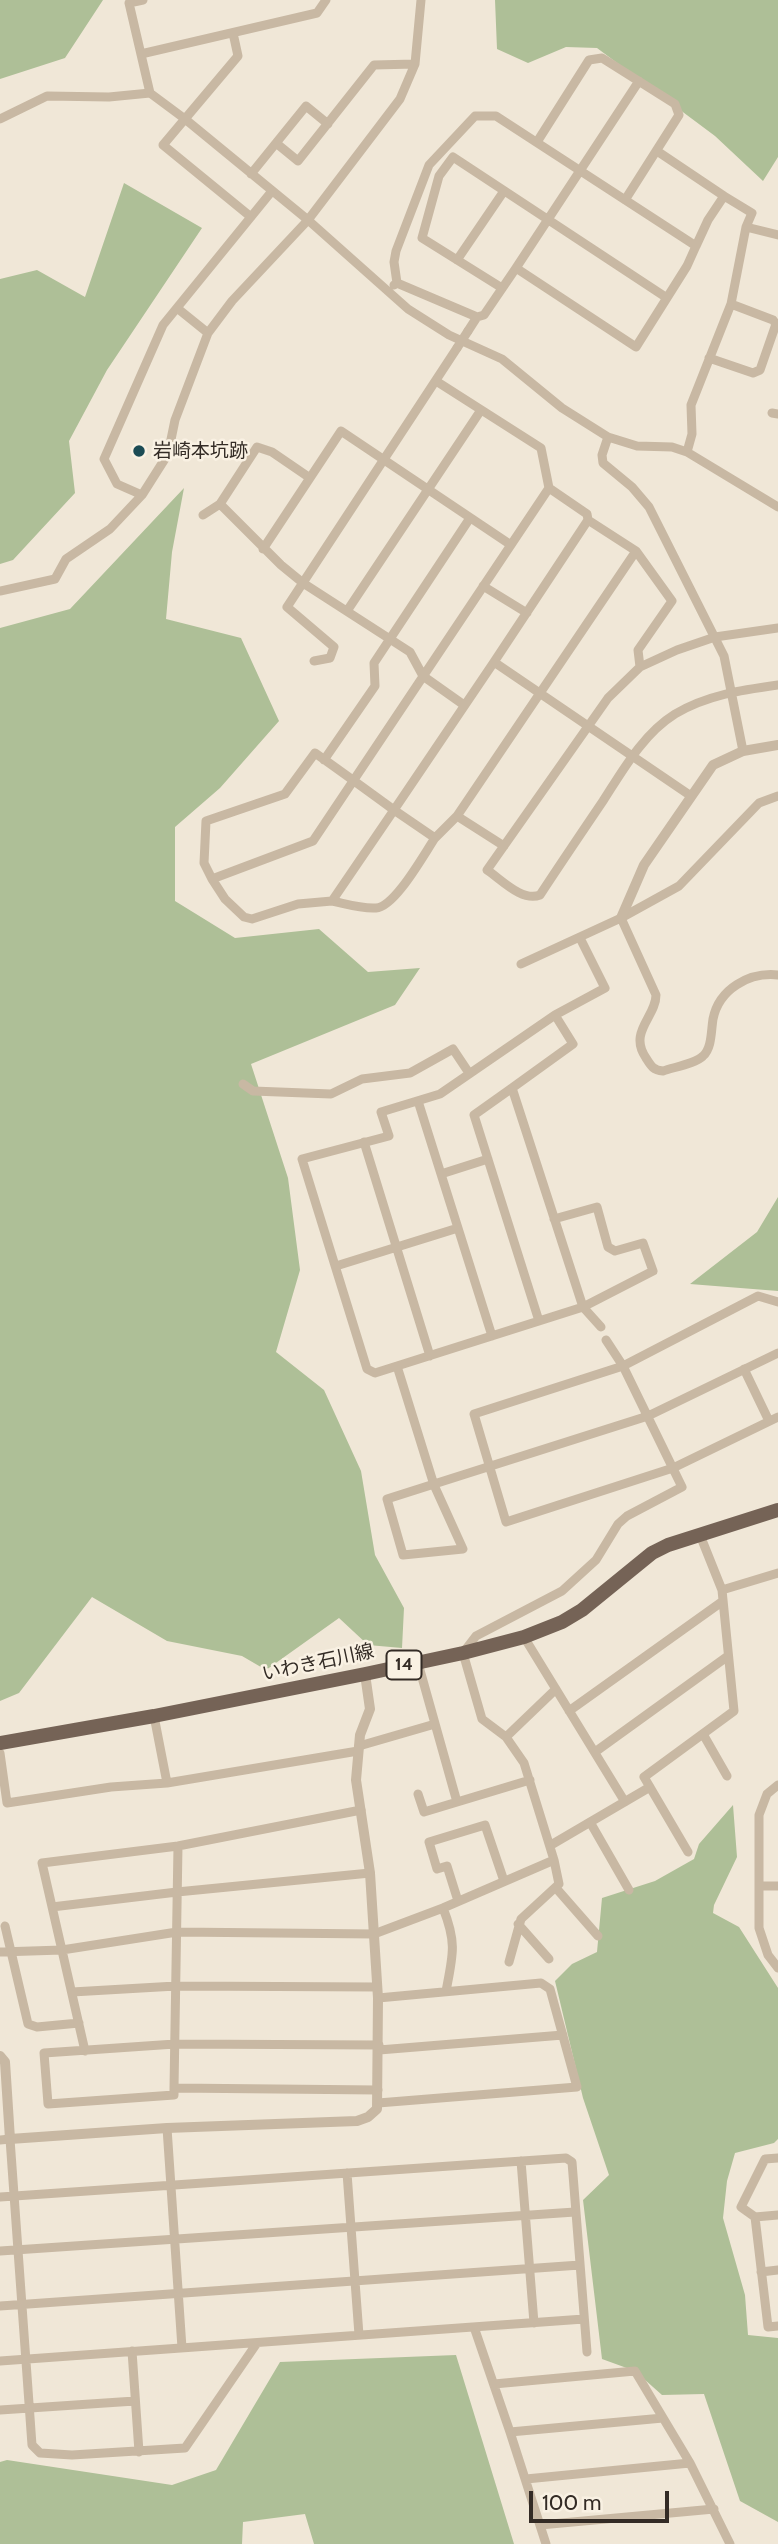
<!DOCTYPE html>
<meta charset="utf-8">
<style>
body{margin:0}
#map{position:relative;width:778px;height:2544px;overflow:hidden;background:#f0e7d7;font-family:Cabin,sans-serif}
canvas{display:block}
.scale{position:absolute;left:529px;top:2491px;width:140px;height:32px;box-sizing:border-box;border:4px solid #332b25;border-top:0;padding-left:9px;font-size:21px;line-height:24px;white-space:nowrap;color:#332b25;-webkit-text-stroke:5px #f9f1e3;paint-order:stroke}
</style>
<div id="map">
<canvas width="778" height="2544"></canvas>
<div class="scale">100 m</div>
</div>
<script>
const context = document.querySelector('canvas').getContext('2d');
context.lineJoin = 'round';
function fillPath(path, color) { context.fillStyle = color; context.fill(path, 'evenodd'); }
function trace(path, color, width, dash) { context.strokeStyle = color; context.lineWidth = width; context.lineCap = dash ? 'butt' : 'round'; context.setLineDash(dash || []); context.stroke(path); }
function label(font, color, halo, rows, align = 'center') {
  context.font = font + ' Cabin,"Noto Sans JP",sans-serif'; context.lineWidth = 5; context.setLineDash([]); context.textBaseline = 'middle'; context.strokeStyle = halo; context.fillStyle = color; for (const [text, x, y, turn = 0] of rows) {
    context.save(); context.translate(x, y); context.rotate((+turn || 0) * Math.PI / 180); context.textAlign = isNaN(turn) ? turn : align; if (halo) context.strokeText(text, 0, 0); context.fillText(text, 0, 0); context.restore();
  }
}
fillPath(new Path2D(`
 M0 0H103L65 58 0 79Z
 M495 0H778V157L763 181 715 136 597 48 566 47 528 63 497 49Z
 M124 183 202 228 107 370 69 441 75 493 13 560 0 564V279L37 270 85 297Z
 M184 488 172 552 166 619 241 638 279 721 220 788 175 827V901L235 938 319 929 368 972 420 968 395 1005 251 1064 288 1178 300 1270 276 1352 324 1390 361 1471 375 1555 404 1608 402 1648 368 1645 339 1618 266 1670 242 1656 167 1641 92 1597 19 1693 0 1701V628L70 609Z
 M778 1197V1291L690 1284 757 1232Z
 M733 1805 737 1857 714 1905 713 1913 739 1927 778 1988V2139L774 2143 735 2153 727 2181 723 2218 745 2295 748 2335 778 2338V2522L740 2501 704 2394 662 2395 635 2371 602 2359 583 2200 609 2175 583 2098 555 1981 572 1964 597 1952 602 1898 655 1881 694 1859 699 1844Z
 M456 2355 514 2544H314L305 2514 243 2522 242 2544H0V2462L7 2460 172 2485 216 2470 280 2362Z`), '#aebf97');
trace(new Path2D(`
 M143 0 129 3 150 93
 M233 33 238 56 163 145 251 217
 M141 54 317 13 326 0
 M0 119 47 96 109 97 150 93 185 119 308 220 408 309 449 335 502 359 562 408 608 437 637 446 672 447 687 452 778 507
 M537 142 589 60 602 58 675 104 679 115 625 200
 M276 143 298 161 374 65 415 64
 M657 151 724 196 708 220 696 246
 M251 174 306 106 328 124
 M746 227 778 235
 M457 260 504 191
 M397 283 394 262 396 251 429 165 475 116H496L696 246 687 266 636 347 516 268C557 205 598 143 639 81
 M394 285 397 283 477 317 468 331
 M502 288 422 238 439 176 453 157 667 298
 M177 308 208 333
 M477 317 484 315 516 268
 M709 358 753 373 760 370 776 324 773 320 731 304
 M436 381 541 448 549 488 587 514 588 520 636 551 672 601 638 650 640 667
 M772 413 778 414
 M608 437 602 455 603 463 632 487 649 507 724 656 743 751
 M687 452 692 434 691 405 731 304 746 227 752 213 724 196
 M549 488 313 841 212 879 204 863 206 821 285 794 315 753C342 772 368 791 394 810L332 901C346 904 362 909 376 908 395 907 424 854 435 838L394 810 494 662 691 796
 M142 495 117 484 104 459 163 325 272 191
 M220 504 281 565 303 583 410 652 423 676 464 705
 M203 515 220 504 257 447 272 452 310 478
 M263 549 341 431 511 545
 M483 586 527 613
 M0 591 55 579 66 559 110 529 142 495 168 454 175 420 208 333 232 301 308 220 400 99 415 64 421 0
 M347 611 481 410
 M778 628 715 637 677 650 640 667 608 698 487 870C502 880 522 902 540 895 561 863 582 832 603 801 623 770 643 734 675 714 707 695 742 690 778 685
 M314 661 330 658 334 647 287 607 457 348
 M494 662 588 520
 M324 760 375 686 374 663 470 518
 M457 816 504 846
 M435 838 457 816 636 551
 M212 879 225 899 244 917 252 919 298 904 332 901
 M621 918 656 995C656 1017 628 1032 646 1058 651 1066 653 1070 663 1071 674 1067 695 1064 703 1056 712 1048 711 1031 713 1019 719 989 749 972 778 975
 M521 964 621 918 679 886 759 803 778 796
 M243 1084 253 1091 331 1094 362 1079 410 1073 453 1049 469 1073
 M512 1088 573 1044 555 1015
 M418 1101 492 1336
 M364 1142 430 1356
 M441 1174 488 1159
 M554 1219 597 1207 608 1247 615 1251 643 1243 653 1271 583 1307 375 1373 367 1369 302 1159 389 1136 381 1112 440 1094 555 1015 605 988 580 938
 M336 1266 458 1228
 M778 1302 758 1296 623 1366 474 1414 506 1522 673 1468 778 1417
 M539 1321 474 1115 512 1088 583 1307 601 1327
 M397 1366 434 1485 463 1549 403 1555 387 1499 648 1416 778 1353
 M744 1369 769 1421
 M722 1590 778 1573
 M524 1637 625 1802
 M418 1663 457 1802
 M569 1711 723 1601
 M154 1716 167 1783
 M703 1734 727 1776
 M506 1737 556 1689
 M359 1746 435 1724
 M595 1752 728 1656
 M0 1753 7 1803 111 1787 167 1783 358 1751
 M778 1785 767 1794 759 1815V1928L768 1955 778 1968
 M418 1794 424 1812 530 1780
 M590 1822 629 1890
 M551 1845 650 1787
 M688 1852 644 1777 734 1711 722 1590 700 1535
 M759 1886H778
 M556 1888 598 1936
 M458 1901 447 1866 437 1869 429 1842 485 1825 504 1881
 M52 1907 177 1892 370 1873
 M443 1908C457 1943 453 1955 446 1991
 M518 1924 549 1959
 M5 1926 28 2024 37 2027 79 2023
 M0 1952 62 1950 177 1932 374 1934 443 1908 554 1860 524 1763 506 1737 482 1719 463 1653 476 1636 562 1591 596 1560 618 1524 627 1516 682 1487 623 1366 606 1340
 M509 1962 521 1919 559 1884 554 1860
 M72 1992 176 1986 377 1987
 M378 1998 541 1983 550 1989 577 2087 378 2103
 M379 2050 563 2035
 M85 2051 42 1863 178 1846 361 1810
 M174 2088 178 1846
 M378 2090 174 2088V2095L48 2104 44 2053 175 2044 379 2045
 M167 2128 182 2348
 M0 2140 10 2139 32 2445 40 2453 72 2455 185 2448 257 2343
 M521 2161 534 2323
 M347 2173 359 2335
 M0 2197 566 2158 572 2162 587 2352
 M778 2215 755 2217 768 2327 778 2326
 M755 2217 741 2207 765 2159 778 2158
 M0 2251 575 2212
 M761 2272 778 2270
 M0 2306 580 2265
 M474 2327 510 2432 546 2544
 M132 2351 139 2452
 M0 2361 584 2319
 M494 2384 635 2371 690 2463 730 2544
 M0 2410 135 2401
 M510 2432 663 2418
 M526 2479 690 2463
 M540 2525 714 2509`), '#c8b8a3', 9);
trace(new Path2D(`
 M621 918 644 865 713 765 743 751 778 745
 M0 2056 5 2062 10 2139 167 2128 357 2121 368 2117 377 2109 378 1998 370 1873 356 1780 360 1735 370 1709 365 1674`), '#c8b8a3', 10);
trace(new Path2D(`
 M0 1743 154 1716 365 1674 463 1653 524 1637 562 1622 582 1610 652 1553 668 1545 778 1510`), '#756356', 14);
trace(new Path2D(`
 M457 348 468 331`), '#c8b8a3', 9);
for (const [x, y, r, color] of [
 [139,451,7,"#1b4b54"]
]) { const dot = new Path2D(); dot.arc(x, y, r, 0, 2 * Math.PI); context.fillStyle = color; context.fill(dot); trace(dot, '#f9f1e3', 2.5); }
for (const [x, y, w] of [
 [404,1665,35]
]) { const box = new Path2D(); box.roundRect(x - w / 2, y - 14.5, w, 29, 5); context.fillStyle = '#f9f1e3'; context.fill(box); trace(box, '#332b25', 2); }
label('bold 18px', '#332b25', null, [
 ["14",404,1665]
]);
label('19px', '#332b25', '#f9f1e3', [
 ["岩崎本坑跡",153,451]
], 'left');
label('19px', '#332b25', '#f9f1e3', [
 ["いわき石川線",318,1663,-12]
]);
</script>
